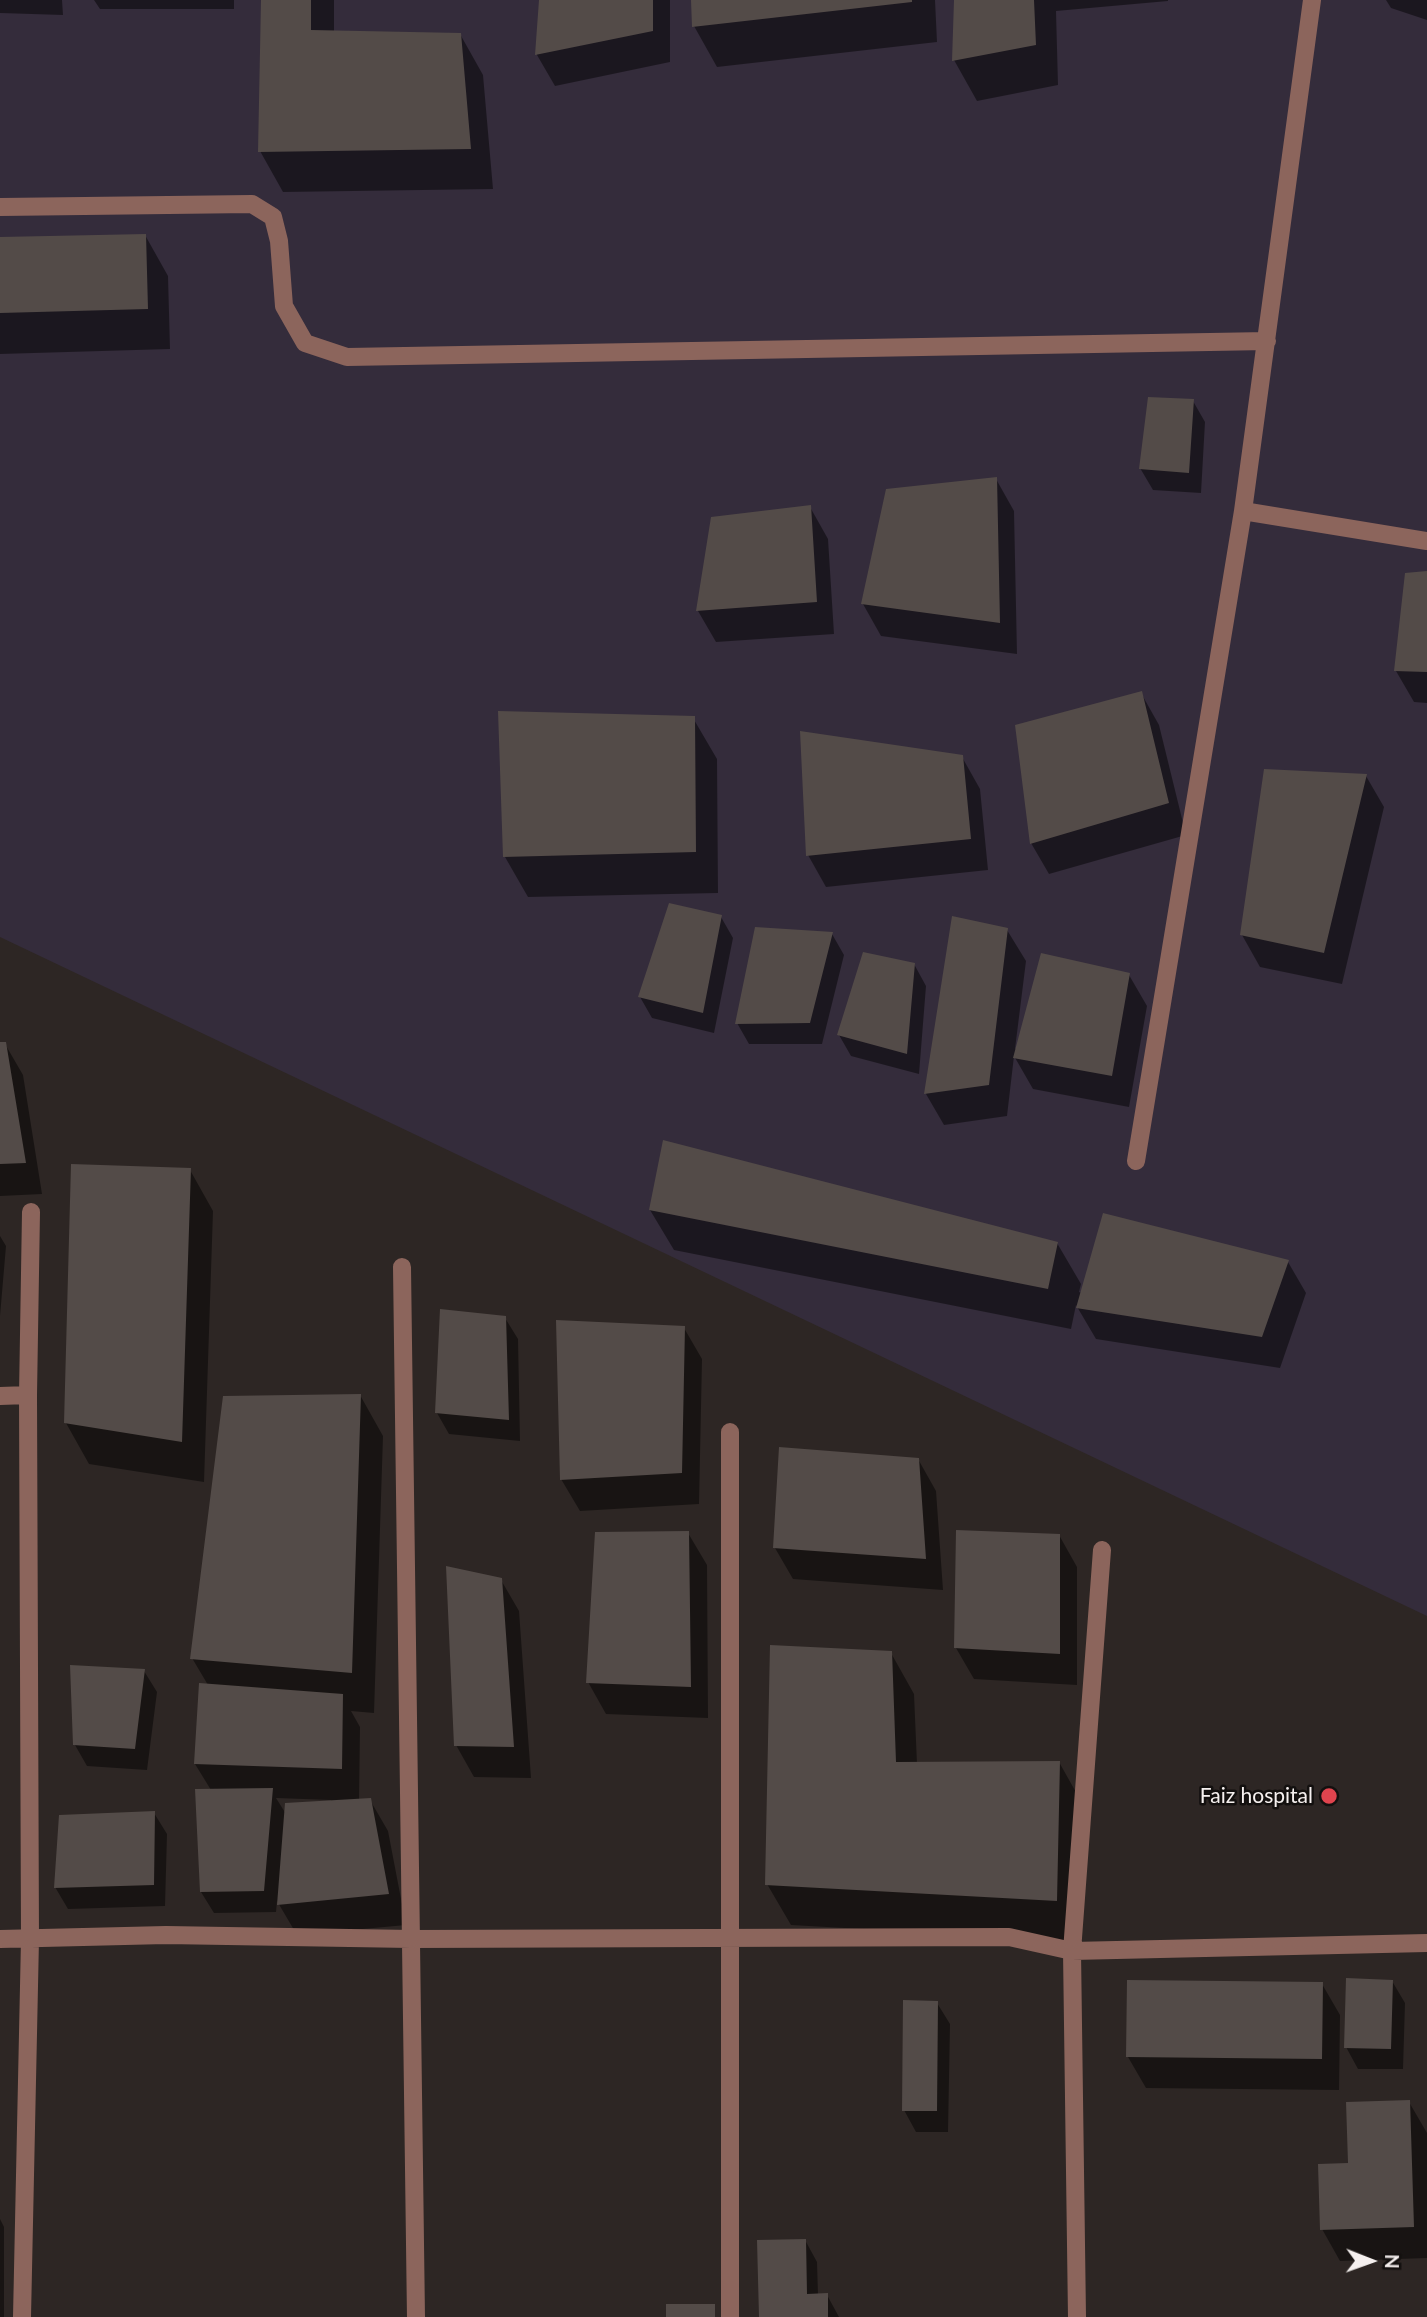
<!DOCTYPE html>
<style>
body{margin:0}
#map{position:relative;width:1427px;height:2317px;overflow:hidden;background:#2d2624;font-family:Lato,sans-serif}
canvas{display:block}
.north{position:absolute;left:1336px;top:2226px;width:70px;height:70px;-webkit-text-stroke:5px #13100f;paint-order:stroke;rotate:91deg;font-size:19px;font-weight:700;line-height:28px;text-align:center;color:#f5f0ef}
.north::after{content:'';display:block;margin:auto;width:24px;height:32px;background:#f5f0ef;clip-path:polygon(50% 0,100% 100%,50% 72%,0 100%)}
</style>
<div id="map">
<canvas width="1427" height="2317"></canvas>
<div class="north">N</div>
</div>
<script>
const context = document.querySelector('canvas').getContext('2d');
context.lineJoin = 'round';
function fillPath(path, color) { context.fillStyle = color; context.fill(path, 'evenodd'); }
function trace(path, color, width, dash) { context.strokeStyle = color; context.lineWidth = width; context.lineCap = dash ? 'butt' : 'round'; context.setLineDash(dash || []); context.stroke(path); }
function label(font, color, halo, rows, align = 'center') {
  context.font = font + ' Lato,sans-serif'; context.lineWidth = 5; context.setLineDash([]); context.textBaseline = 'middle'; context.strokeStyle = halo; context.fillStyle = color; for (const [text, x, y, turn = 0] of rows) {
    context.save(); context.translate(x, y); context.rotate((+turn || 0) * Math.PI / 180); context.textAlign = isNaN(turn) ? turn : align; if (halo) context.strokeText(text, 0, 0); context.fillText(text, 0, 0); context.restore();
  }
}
fillPath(new Path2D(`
 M0 0H1427V1616L0 937Z`), '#342c3b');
fillPath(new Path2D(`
 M0 0H62L63 15 0 13Z
 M94 0H234V9H100Z
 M263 0H334V32L460 34 483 75 493 189 283 192 260 151Z
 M541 0H670V62L555 86 537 55Z
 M693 0H935L937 42 717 67 694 26Z
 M956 0H1168V1L1056 11 1058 85 977 101 954 60Z
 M1386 0H1427V20L1391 8Z
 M145 235 168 276 170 349 0 354V239Z
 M1193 401 1205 422 1201 493 1153 490 1140 468Z
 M996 479 1014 511 1017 654 881 636 863 604Z
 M810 507 828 539 834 634 716 642 698 611 713 519Z
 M1427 573V703L1414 702 1396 671Z
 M1141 693 1159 725 1186 835 1049 874 1031 843Z
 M693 718 717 759 718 893 528 897 505 857Z
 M962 757 980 789 988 870 826 887 808 855Z
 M1366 776 1384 807 1342 984 1260 967 1242 935Z
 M721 917 733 938 714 1033 652 1018 640 997Z
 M1007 930 1026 961 1015 1049 1129 975 1147 1006 1129 1107 1033 1089 1014 1056 1007 1116 944 1125 926 1094Z
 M832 934 844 955 822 1044H749L737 1023Z
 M914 964 926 986 919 1074 851 1056 839 1035Z
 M0 1044H5L23 1075 42 1194 0 1196Z
 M190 1170 213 1211 204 1482 89 1464 66 1423Z
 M650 1210 1057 1243 1081 1284 1079 1292 1082 1293 1288 1262 1306 1293 1280 1368 1096 1339 1076 1305 1071 1329 674 1250Z
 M0 1236 6 1246 0 1316Z
 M505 1318 518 1339 520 1441 449 1434 437 1413Z
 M684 1328 702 1359 699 1504 580 1511 561 1479Z
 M360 1395 383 1436 374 1713 351 1711 360 1727 359 1801 370 1800 388 1831 406 1925 297 1935 277 1901 276 1912 214 1913 201 1892 211 1790 195 1764 208 1685 192 1658ZM276 1798 331 1800V1802L286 1814Z
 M918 1459 936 1491 943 1590 793 1579 775 1548Z
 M688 1533 707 1565 708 1718 606 1714 588 1682Z
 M1059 1535 1077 1567V1685L974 1679 956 1648Z
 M501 1580 519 1611 531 1778 474 1777 456 1745Z
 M891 1653 914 1694 917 1764 1059 1762 1082 1803 1080 1941 791 1925 767 1884Z
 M144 1671 157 1692 147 1770 87 1766 75 1745Z
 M154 1813 167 1834 165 1906 68 1909 55 1887Z
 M1392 1981 1405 2003 1403 2069H1358L1346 2047Z
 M1322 1984 1340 2015 1339 2090 1146 2088 1128 2057Z
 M937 2003 950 2024 948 2132H916L904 2110Z
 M1409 2102 1427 2133V2258L1340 2261 1322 2229Z
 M0 2219 4 2227V2317H0Z
 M805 2240 817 2262 818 2295H827L839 2317H761Z`), '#0007');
fillPath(new Path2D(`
 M261 0H311V30L461 33 471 149 258 152Z
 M539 0H653V31L535 55Z
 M691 0H912V2L692 27Z
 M954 0H1034L1036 45 952 61Z
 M146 234 148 309 0 313V237Z
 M1148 397 1194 399 1189 473 1139 469Z
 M997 477 1000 623 861 604 886 489Z
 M811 505 817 602 696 611 711 517Z
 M1427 571V672L1394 671 1405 573Z
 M1142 691 1169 803 1030 844 1015 725Z
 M498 711 695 716 696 852 503 857Z
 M800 731 963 755 971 839 806 856Z
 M1264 769 1367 774 1324 953 1240 935Z
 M669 903 722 915 703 1013 638 997Z
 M952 916 1008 928 989 1085 924 1094Z
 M755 927 833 932 810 1023 735 1024Z
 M863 952 915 963 907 1054 837 1035Z
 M1041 953 1130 973 1112 1076 1013 1058Z
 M0 1042H6L26 1163 0 1164Z
 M663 1140 1058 1242 1048 1289 649 1210Z
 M71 1164 191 1168 182 1442 64 1423Z
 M1103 1213 1289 1260 1262 1337 1076 1308Z
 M440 1309 506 1316 509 1420 435 1413Z
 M556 1320 685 1326 682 1473 560 1480Z
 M361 1394 352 1673 190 1659 223 1396Z
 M779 1447 919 1458 926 1559 773 1548Z
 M956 1530 1060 1534V1654L954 1648Z
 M689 1531 691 1687 586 1683 595 1532Z
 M446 1566 502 1578 514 1747 454 1746Z
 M770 1645 892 1651 896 1762 1060 1761 1057 1901 765 1885Z
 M70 1665 145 1669 135 1749 73 1745Z
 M199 1683 343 1694 342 1769 194 1764Z
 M273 1788 264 1891 200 1892 195 1789Z
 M371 1798 389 1894 277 1905 285 1803Z
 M155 1811 154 1885 54 1888 59 1815Z
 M1346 1978 1393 1980 1391 2049 1344 2048Z
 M1127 1980 1323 1982 1322 2059 1126 2057Z
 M903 2000 938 2001 937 2111H902Z
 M1410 2100 1414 2227 1320 2230 1318 2164 1348 2163 1346 2102Z
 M806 2239 807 2294 828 2293V2317H759L757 2240Z
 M666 2304H715V2317H666Z`), '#534b48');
trace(new Path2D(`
 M0 207 252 204 273 217 279 241 284 306 305 343 347 357 1267 341
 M1243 511 1427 541
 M1136 1161 1243 511 1312 0
 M402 1267 416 2317
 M0 1396 28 1395
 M730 1432V2317
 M1102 1550 1072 1951 1427 1943
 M0 1939 166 1935 411 1939 1009 1937 1072 1951 1077 2317
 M22 2317 30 1939 28 1395 31 1212`), '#8c655c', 18);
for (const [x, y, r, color] of [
 [1329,1796,9,"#e0444e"]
]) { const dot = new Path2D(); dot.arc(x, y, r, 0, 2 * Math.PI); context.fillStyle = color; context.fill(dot); trace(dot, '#13100f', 2.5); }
label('21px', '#f5f0ef', '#13100f', [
 ["Faiz hospital",1313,1796]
], 'right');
</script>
